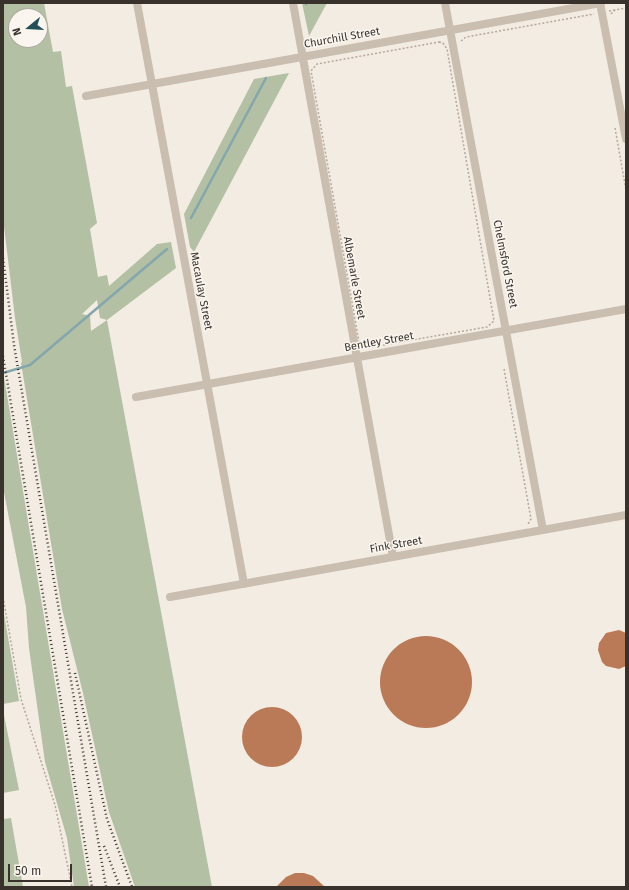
<!DOCTYPE html>
<style>
body{margin:0}
#map{position:relative;width:629px;height:890px;overflow:hidden;background:#f2ece3;font-family:"Fira Sans",sans-serif}
canvas{display:block}
.frame{position:absolute;inset:0;border:4px solid #39322c;pointer-events:none}
.north{position:absolute;left:8px;top:8px;width:40px;height:40px;box-sizing:border-box;background:#faf6ef;border:1px solid #ada8a1;border-radius:50%;rotate:252deg;font-size:11px;font-weight:700;line-height:16px;text-align:center;color:#39322c}
.north::after{content:'';display:block;margin:auto;width:14px;height:18px;background:#254f57;clip-path:polygon(50% 0,100% 100%,50% 72%,0 100%)}
.scale{position:absolute;left:8px;top:864px;width:64px;height:18px;box-sizing:border-box;border:2px solid #39322c;border-top:0;padding-left:5px;font-size:12px;line-height:14px;white-space:nowrap;color:#39322c;-webkit-text-stroke:3px #faf6ef;paint-order:stroke}
</style>
<div id="map">
<canvas width="629" height="890"></canvas>
<div class="frame"></div>
<div class="north">N</div>
<div class="scale">50 m</div>
</div>
<script>
const context = document.querySelector('canvas').getContext('2d');
context.lineJoin = 'round';
function fillPath(path, color) { context.fillStyle = color; context.fill(path, 'evenodd'); }
function trace(path, color, width, dash) { context.strokeStyle = color; context.lineWidth = width; context.lineCap = dash ? 'butt' : 'round'; context.setLineDash(dash || []); context.stroke(path); }
function label(font, color, halo, rows, align = 'center') {
  context.font = font + ' "Fira Sans",sans-serif'; context.lineWidth = 3; context.setLineDash([]); context.textBaseline = 'middle'; context.strokeStyle = halo; context.fillStyle = color; for (const [text, x, y, turn = 0] of rows) {
    context.save(); context.translate(x, y); context.rotate((+turn || 0) * Math.PI / 180); context.textAlign = isNaN(turn) ? turn : align; if (halo) context.strokeText(text, 0, 0); context.fillText(text, 0, 0); context.restore();
  }
}
fillPath(new Path2D(`
 M3 3H44L53 52 61 51 66 87 72 86 97 223 90 229 98 277 107 275 109 286 157 244 171 242 176 268 107 320 212 887H135L109 812 83 693 62 609 21 363 22 362 15 318 3 218ZM16 16H40V40H16ZM97 300 100 318 107 320 91 331 90 316 82 314Z
 M302 3H327L309 36Z
 M289 73 194 252 190 247 184 214 254 79Z
 M3 371 89 887H74L67 838 45 762 29 648 26 607 3 487Z
 M3 608 19 701 3 704Z
 M3 710 19 790 3 793Z
 M11 818 23 887H3V819Z`), '#b3c0a3');
trace(new Path2D(`
 M306 4 307 3
 M191 218 266 78
 M3 373 30 365 167 249`), '#84a7ad', 2.5);
fillPath(new Path2D(`
 M619 630 626 633V666L619 669 606 666 602 662 598 650 599 643 606 633Z
 M380 682a46 46 0 1 1 92 0a46 46 0 1 1-92 0Z
 M242 737a30 30 0 1 1 60 0a30 30 0 1 1-60 0Z
 M295 873H304L313 876 325 887H276L286 877Z`), '#bb7a57');
trace(new Path2D(`
 M609 11 615 10
 M611 14 615 10 626 8
 M461 41 466 37 594 14
 M439 42 443 43 447 49 494 321 487 327 366 348 359 342 311 71 317 64Z
 M615 128 626 190
 M504 369 531 519 528 524
 M3 597 21 699 55 805 72 887`), '#b5a899', 1.5, [2, 2]);
trace(new Path2D(`
 M137 3 244 584
 M293 3 393 557
 M445 3 543 530
 M600 3 626 139
 M86 96 601 3
 M136 397 626 309
 M170 597 626 515`), '#c9beaf', 8);
trace(new Path2D(`
 M3 258 14 345 106 887
 M3 356 92 887
 M75 673 107 819 132 887
 M104 846 120 887`), '#39322c', 2.5, [1, 3]);
label('11px', '#39322c', '#faf6ef', [
 ["Churchill Street",342,38,-10],
 ["Chelmsford Street",505,264,79],
 ["Albemarle Street",354,278,80],
 ["Macaulay Street",201,291,79],
 ["Bentley Street",379,342,-10],
 ["Fink Street",396,545,-10]
]);
</script>
